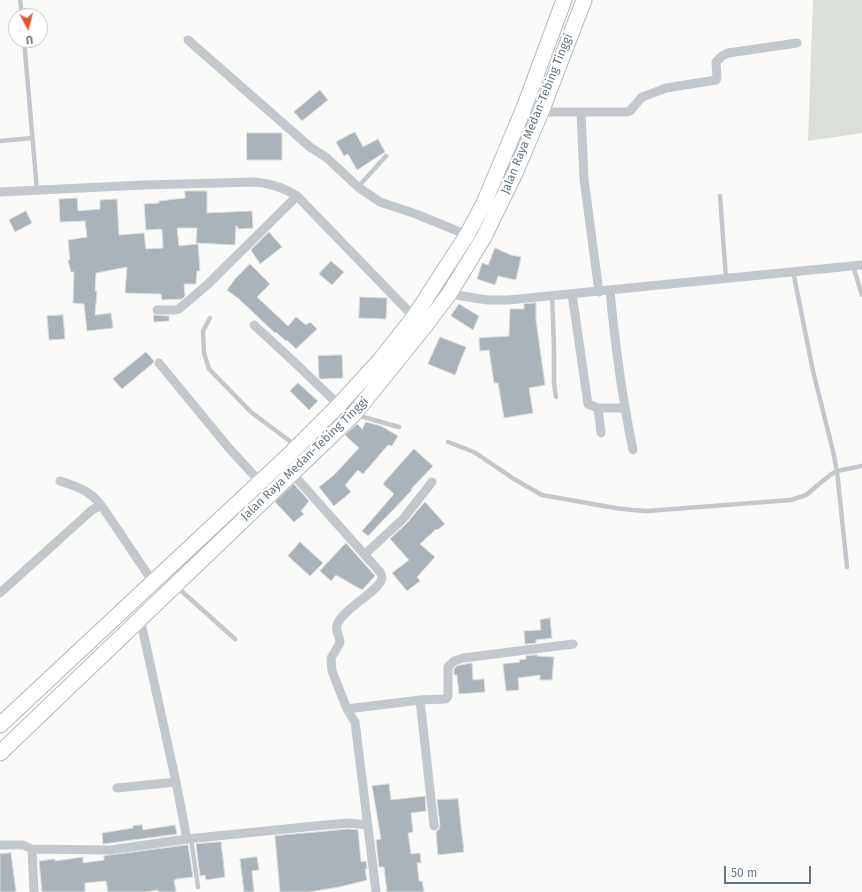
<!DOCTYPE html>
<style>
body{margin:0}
#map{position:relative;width:862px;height:892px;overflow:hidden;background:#fafaf8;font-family:"Fira Sans",sans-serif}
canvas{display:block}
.north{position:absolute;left:8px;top:8px;width:40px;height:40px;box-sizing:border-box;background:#fff;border:1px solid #c1c8cd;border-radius:50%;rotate:173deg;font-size:11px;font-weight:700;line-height:16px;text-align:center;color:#657683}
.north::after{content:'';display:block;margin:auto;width:14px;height:18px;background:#e4572e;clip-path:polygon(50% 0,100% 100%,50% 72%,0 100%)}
.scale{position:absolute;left:724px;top:866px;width:87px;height:18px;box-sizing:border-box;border:2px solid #657683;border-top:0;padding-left:5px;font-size:12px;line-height:14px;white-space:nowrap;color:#657683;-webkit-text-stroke:3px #fff;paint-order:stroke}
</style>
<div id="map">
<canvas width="862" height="892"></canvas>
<div class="north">U</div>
<div class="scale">50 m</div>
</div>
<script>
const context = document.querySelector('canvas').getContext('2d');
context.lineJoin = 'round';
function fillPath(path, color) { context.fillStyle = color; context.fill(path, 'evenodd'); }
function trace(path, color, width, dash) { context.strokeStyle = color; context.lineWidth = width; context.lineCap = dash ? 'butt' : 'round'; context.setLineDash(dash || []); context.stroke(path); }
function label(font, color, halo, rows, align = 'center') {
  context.font = font + ' "Fira Sans",sans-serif'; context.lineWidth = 4; context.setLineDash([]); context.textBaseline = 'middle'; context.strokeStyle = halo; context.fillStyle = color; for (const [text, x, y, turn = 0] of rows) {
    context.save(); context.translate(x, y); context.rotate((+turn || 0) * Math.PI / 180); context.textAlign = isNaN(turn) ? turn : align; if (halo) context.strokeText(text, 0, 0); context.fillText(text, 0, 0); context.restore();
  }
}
fillPath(new Path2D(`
 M813 0H862V133L808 141Z`), '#dadfd7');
const building = new Path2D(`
 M320 90 328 100 302 121 294 112Z
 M355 132 363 147 378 139 385 152 357 170 348 154 344 156 336 142Z
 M247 133H282V160H247Z
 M185 191H207V213L252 211 253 228 239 229 236 225 235 245 196 243 197 228H177L179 246 198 244 200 271H197L196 284H184L185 296 182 299 162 300 161 294 125 293 127 267 96 273 95 291H97L95 315 111 313 113 328 87 331 84 304 73 303 74 272H71L68 260H70L68 240 87 237 85 221 60 222 59 199 77 198 78 211 100 209V200L117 199 119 235 144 233 146 249 163 248 162 229 146 230 144 204 159 203V201L185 198Z
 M26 211 32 223 15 232 9 220Z
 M269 232 282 247 260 264 251 250Z
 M495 248 511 255 521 257 516 280 498 276 495 285 477 279 482 263 488 265Z
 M331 261 344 272 332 285 319 274Z
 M250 264 270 284 257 297 288 326 296 317 306 325 310 322 317 329 296 349 287 340 286 341 276 332 275 333 239 299 227 290 235 279Z
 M360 297 387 298 386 319 359 318Z
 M536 303V320L545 385 529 388 533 413 504 418 498 383H494L489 350 480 351 479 338 509 336 510 309H524V304Z
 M459 304 479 316 473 330 451 316Z
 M63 315 65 339 49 340 47 316Z
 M154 315 169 316V321L154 322Z
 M440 337 466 347 455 375 428 364Z
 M146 352 154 361 153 363 122 389 113 379Z
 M342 355 343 378 321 379 319 378 318 356Z
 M298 383 318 401 309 410 290 391Z
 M366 422 381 426 398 436 392 446 388 445 363 474 358 470 345 485 351 492 334 506 319 487 334 475 359 448 345 435 357 424 362 429Z
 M414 449 433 466 411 489 412 490 368 536 362 531 394 494 383 484Z
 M294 484 309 501 301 511 304 514 294 522 275 502Z
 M425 502 445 524 437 530 436 529 420 544 435 557 417 577 420 581 407 591 392 573 409 560 390 539 407 523Z
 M300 542 323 563 310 576 288 556Z
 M346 543 375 576 362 590 336 575 331 581 320 571Z
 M550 618 552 638 536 640V643L525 644 524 631 541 630 540 620Z
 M537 655V656L554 657 552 680H540V675L518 678 519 690 506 691 503 664 520 662 519 660 526 659V656Z
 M472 663 473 680 484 679 485 692 459 694 457 675H454V669L457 666Z
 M389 784 391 800 425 796 426 811 411 813 413 832 408 833 411 854 420 853 421 863H417L419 881H422L424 892H387L384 867H379L376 840 381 839 372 786Z
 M458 799 464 852 438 855 436 832 439 829 440 825 437 800Z
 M142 825 143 830 175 825 177 834 103 844 102 833 133 828V826Z
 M349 829 358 830 361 862 366 861 367 869H365L367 880 339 887 309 892H280L275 836Z
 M221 842 225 877 206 880 205 875 200 876 196 844Z
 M188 845 193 877 176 879V880H174L176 892H158V890L144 892H108L106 881 85 883V892H42L39 861 55 859V861L83 857V863L104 860V856Z
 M11 853 16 892H0V854Z
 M257 857 259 870 252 871 254 892H244L240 859Z`);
fillPath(building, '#aab3b9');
trace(building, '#dcdcda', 1);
const trunk = new Path2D(`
 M0 725 289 455 339 405 381 359 414 317 467 235 484 203 524 108 564 0
 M0 753 354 414 425 326 449 294 484 237 516 171 541 112 584 0`);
trace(trunk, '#b4b9bd', 17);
trace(new Path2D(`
 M20 0 22 16
 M24 40 37 190
 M0 141 32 138
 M358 187 386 156
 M720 196 726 278
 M853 266 862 295
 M552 295 554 347V383L556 397
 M210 318 203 331 204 353 209 369 251 412 295 445
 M356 415 399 427
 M448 442 474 452 514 479 542 495 615 508 632 510 647 511 791 500 806 495 830 475 837 471 833 451 813 371 793 271
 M847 567 837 471 862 466
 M177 587 235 639
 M191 839 198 887`), '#c3c8cc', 4.5);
trace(new Path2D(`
 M188 40 310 147 327 158 358 187 380 202 416 214 467 235
 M541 112H627L630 111 642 97 653 93 666 88 716 80 717 78 716 62 722 56 728 53 797 43
 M581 112 584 179 599 292
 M0 192 143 185 255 182C272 184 282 187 297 196L416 319
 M610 291C615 344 622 397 633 450
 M449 294 488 300H508L862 265
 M572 294 588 404 598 408H624
 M157 310H175L179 309 208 284 297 196
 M254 325 292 360 339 405
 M159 363 228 447 260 482
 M598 408 601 433
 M292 473 380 572C381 574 382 577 382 578 380 591 342 609 337 625 335 631 340 637 340 643L331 658 332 671 347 709 355 722 376 892
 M60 481C78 487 89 490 101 505
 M365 554 403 519 432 482
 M0 593 92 510 101 505 153 582
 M140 618 176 782 187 839 325 825 349 823 367 825
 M420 700 434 826
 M347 709 420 700 446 699 448 696V667L454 661 463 658 573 644
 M117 788 176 782
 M0 845H23L32 849 110 850 187 839
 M32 849 34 892`), '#c3c8cc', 9);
trace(trunk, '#fff', 15);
label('12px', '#657683', '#fff', [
 ["Jalan Raya Medan-Tebing Tinggi",537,114,-68],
 ["Jalan Raya Medan-Tebing Tinggi",305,459,-44]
]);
</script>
